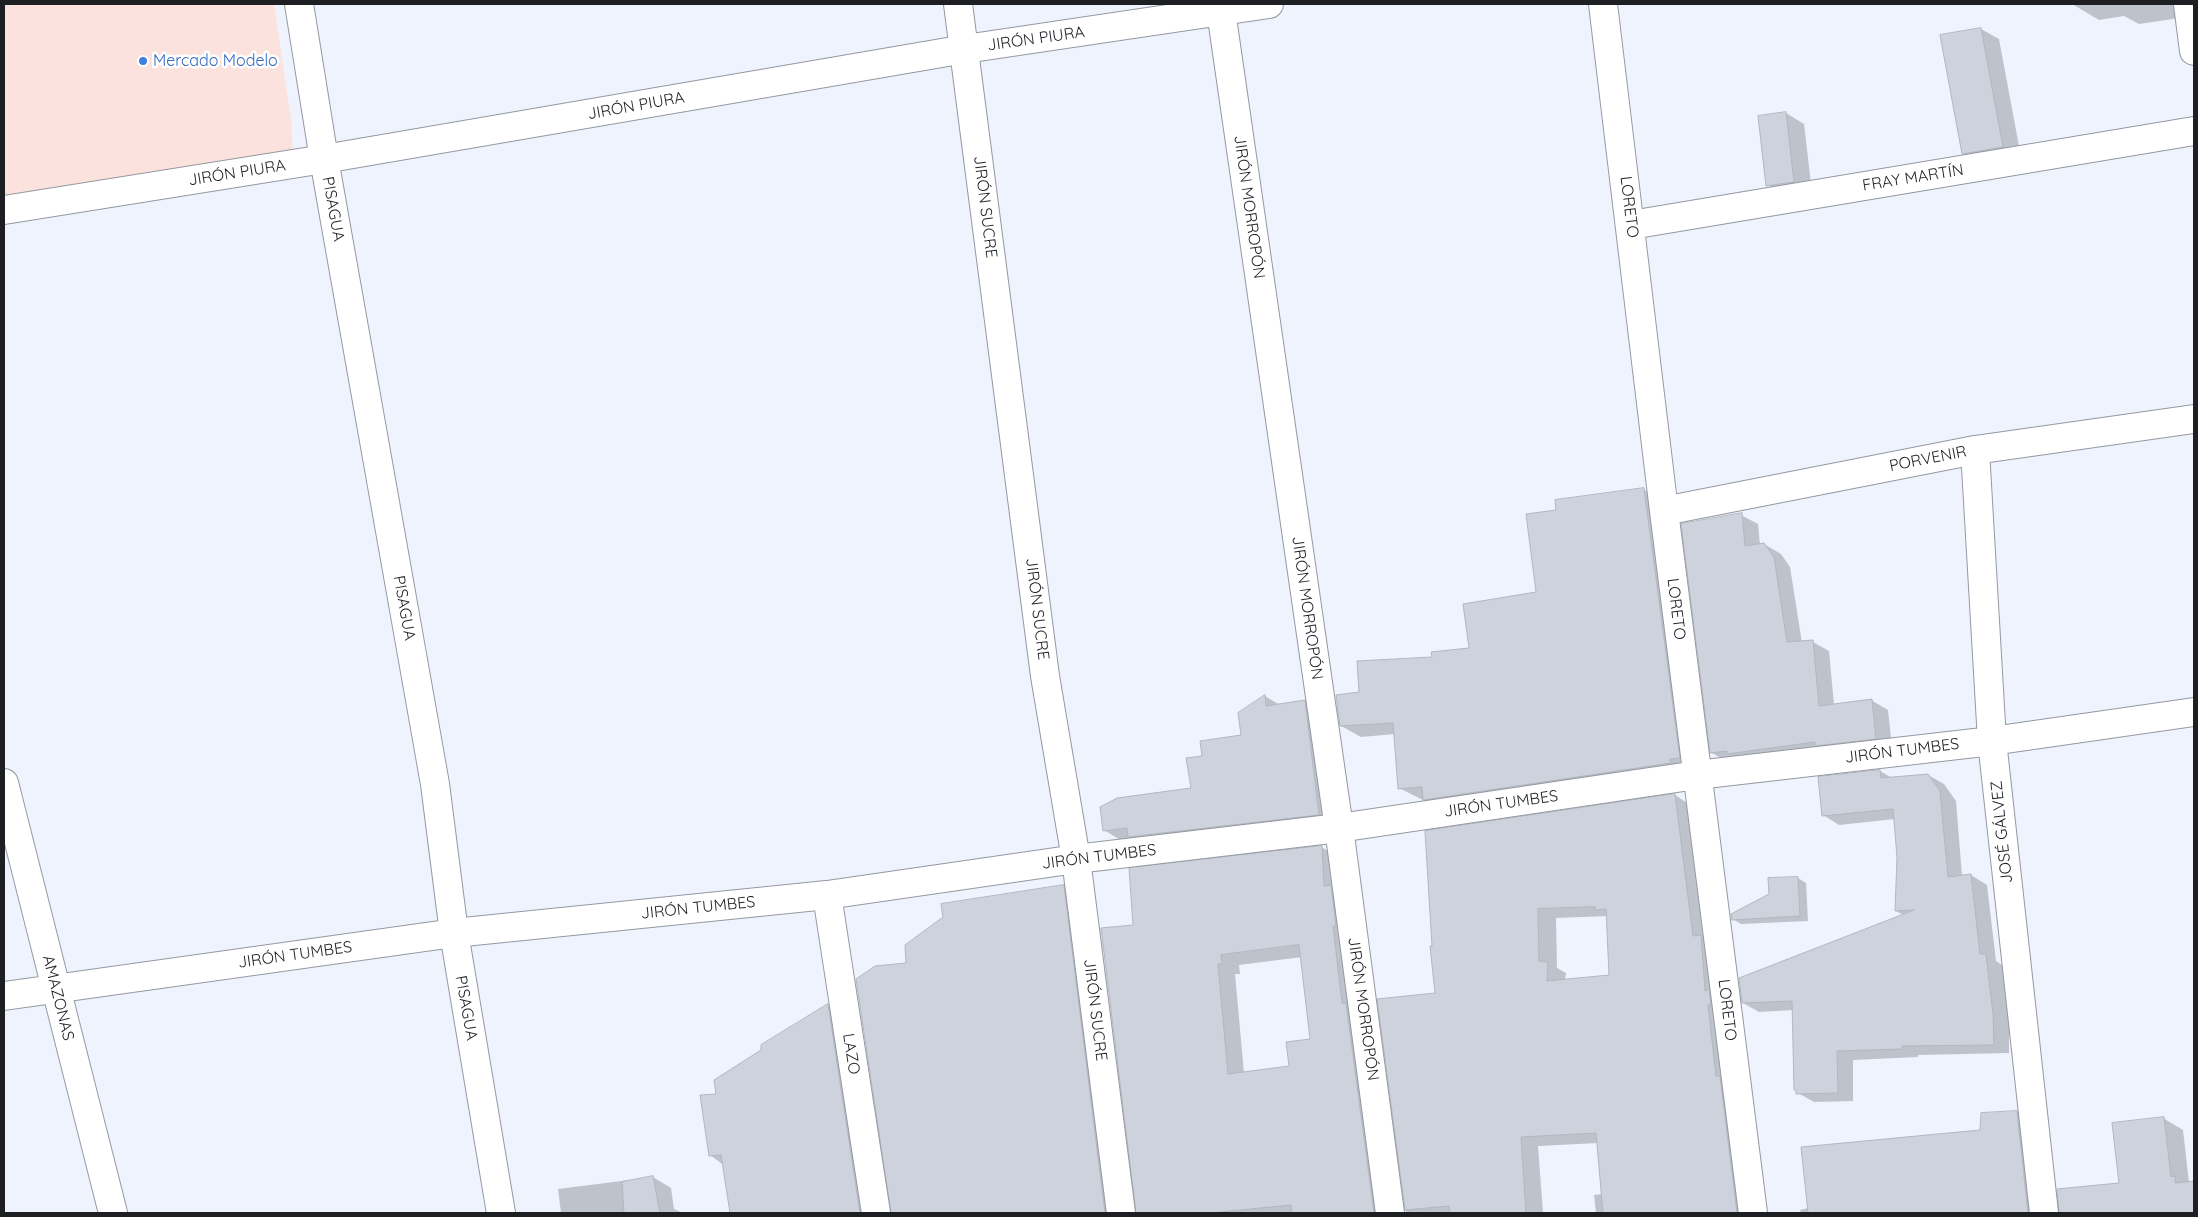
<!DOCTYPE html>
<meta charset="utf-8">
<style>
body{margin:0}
#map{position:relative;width:2198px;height:1217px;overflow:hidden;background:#eef3fd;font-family:Quicksand,sans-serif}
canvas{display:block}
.frame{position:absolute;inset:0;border:5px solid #1d1f23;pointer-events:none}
</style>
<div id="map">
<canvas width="2198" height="1217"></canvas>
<div class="frame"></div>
</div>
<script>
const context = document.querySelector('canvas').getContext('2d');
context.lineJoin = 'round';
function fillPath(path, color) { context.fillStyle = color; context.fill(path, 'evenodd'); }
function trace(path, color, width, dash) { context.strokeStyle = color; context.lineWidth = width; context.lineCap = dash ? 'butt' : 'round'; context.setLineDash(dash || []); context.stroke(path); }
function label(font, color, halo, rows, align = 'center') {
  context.font = font + ' Quicksand,sans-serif'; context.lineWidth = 5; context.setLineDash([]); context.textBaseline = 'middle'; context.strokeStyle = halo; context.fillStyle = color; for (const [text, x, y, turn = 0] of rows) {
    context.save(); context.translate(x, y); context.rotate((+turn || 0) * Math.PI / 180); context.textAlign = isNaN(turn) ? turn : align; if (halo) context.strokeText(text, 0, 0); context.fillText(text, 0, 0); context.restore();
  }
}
fillPath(new Path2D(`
 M4 4H274L291 119 293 161 4 206Z`), '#fce2dd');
fillPath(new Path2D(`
 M2192 4 2193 16 2139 24 2124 16 2099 20 2072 4Z
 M1981 29 1999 39 2021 157 1981 164 1963 153Z
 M1786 113 1804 124 1812 192 1786 196 1768 185Z
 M1643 489 1663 501 1698 769 1443 810 1399 788 1395 734 1361 737 1341 726 1360 693 1433 658 1470 650 1537 593 1557 511Z
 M1741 515 1758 524 1760 545 1764 544 1781 554 1790 567 1802 643 1813 642 1829 651 1834 705 1871 700 1888 710 1892 747 1728 762 1712 753Z
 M1265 696 1280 705 1304 701 1322 712 1337 824 1122 841 1104 830 1192 789 1203 757 1242 736Z
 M1880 771 1892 778 1928 775 1944 784 1956 801 1962 876 1971 875 1987 885 1996 961 2002 965 2009 1024V1053L1918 1055V1057L1853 1060V1101L1814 1102 1798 1093 1793 1010 1759 1012 1743 1003 1905 916 1896 911 1898 857 1895 819 1839 825 1823 815Z
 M1675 795 1692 806 1753 1213H1596L1594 1195 1603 1194 1599 1143 1538 1146 1543 1213H1406L1379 1000 1437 994 1432 947ZM1608 916 1610 976 1565 980 1566 973 1557 968 1556 918Z
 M1321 847 1339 857 1390 1213H1137L1134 927ZM1302 957 1312 1040 1291 1067 1244 1073 1235 974H1240L1239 965Z
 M1798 878 1806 883 1808 921 1741 924 1733 919Z
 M1063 886 1081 896 1121 1213H892L908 964Z
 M828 1006 846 1016 876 1213H734L729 1169 710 1155 718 1095Z
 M2017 1112 2036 1123 2046 1213H1801L1800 1210 1808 1208 1981 1131Z
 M2163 1118 2183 1130 2189 1183 2194 1182V1213H2059L2058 1190 2120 1184Z
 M653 1177 671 1188 674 1209 683 1213H561L558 1189Z`), '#0003');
const building = new Path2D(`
 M1981 28 2003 147 1962 154 1940 35Z
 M1786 112 1794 182 1766 186 1758 116Z
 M1644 488 1680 758 1670 759 1671 763 1423 800 1422 787 1398 789 1393 723 1340 726 1336 695 1359 692 1357 661 1432 657 1431 652 1469 648 1463 604 1536 592 1526 514 1556 510 1555 500Z
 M1742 513 1745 546 1764 543 1774 557 1787 642 1813 640 1819 706 1872 699 1876 739 1815 746V742L1727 754V751L1710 753 1681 524Z
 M1265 695 1266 706 1305 700 1319 815 1128 837 1127 828 1103 831 1100 807 1117 798 1191 788 1186 758 1202 756 1200 741 1241 735 1238 713Z
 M1880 770 1881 778 1928 774 1940 791 1948 877 1971 874 1980 954H1986L1993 1014 1994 1045 1902 1046 1903 1049 1837 1051 1838 1093 1796 1094V1090H1794L1792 1001 1742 1003 1739 978 1914 910 1895 911 1897 857 1893 809 1822 816 1818 777Z
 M1675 794 1693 936 1701 935 1705 991 1709 989 1711 1005H1708L1716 1076H1720L1737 1213H1603L1596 1133 1521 1137 1526 1213H1450L1449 1206 1405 1210 1377 999 1435 993 1430 946H1432L1425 831ZM1595 907V910L1606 909 1609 975 1547 981 1548 962 1539 961 1538 909Z
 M1322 846 1324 886 1331 885 1336 926H1333L1342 1003H1346L1374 1213H1292L1291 1205 1210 1213H1136L1101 928 1133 925 1129 868ZM1299 945 1310 1039 1286 1042 1289 1066 1228 1074 1218 964H1222L1221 955Z
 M1798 877 1800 916 1732 920 1731 914 1769 894 1768 878Z
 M1064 885 1105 1213H891L856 979 875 966 906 963 905 945 943 917 941 904Z
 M828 1004 860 1213H730L721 1155 709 1156 700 1095 716 1094 714 1080 761 1050V1045Z
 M2017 1111 2028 1213H1808L1801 1147 1980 1130 1981 1113Z
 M2164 1117 2171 1177 2175 1176V1183L2194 1181V1213H2059L2057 1189 2119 1183 2112 1123Z
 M653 1176 660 1213H624L622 1182Z`);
fillPath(building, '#cdd2dc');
trace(building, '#b1b6bf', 1);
const minor = new Path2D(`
 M299 4 324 159 435 784 454 933 501 1213
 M958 4 1045 676 1076 859 1121 1213
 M1220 4 1339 828 1390 1213
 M1603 4 1664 511 1753 1213
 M2188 4 2194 51
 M4 210 324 159 965 49 1269 4
 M1631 225 2194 131
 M1975 450 1992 741 2044 1213
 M1664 511 1975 450 2194 419
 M4 783 113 1213
 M827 895 876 1213
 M4 996 454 933 827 895 1076 859 1339 828 1697 775 1992 741 2194 712`);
trace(minor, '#9499a2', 30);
trace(minor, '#fff', 28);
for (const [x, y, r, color] of [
 [143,61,5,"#3f7fe0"]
]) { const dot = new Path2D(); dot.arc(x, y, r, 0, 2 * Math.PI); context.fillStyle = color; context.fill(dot); trace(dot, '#fff', 2); }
label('16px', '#1d1f23', '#fff', [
 ["JIRÓN PIURA",1036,39,-8],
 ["JIRÓN PIURA",636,106,-10],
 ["JIRÓN PIURA",237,173,-9],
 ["FRAY MARTÍN",1913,178,-9],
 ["JIRÓN SUCRE",985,207,83],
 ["JIRÓN MORROPÓN",1249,207,82],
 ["LORETO",1629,207,83],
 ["PISAGUA",333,209,80],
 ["PORVENIR",1928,459,-11],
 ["PISAGUA",404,608,80],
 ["JIRÓN MORROPÓN",1307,608,82],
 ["JIRÓN SUCRE",1037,609,83],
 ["LORETO",1676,609,83],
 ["JIRÓN TUMBES",1902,751,-7],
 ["JIRÓN TUMBES",1501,804,-8],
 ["JOSÉ GÁLVEZ",2002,832,-96],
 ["JIRÓN TUMBES",1099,857,-7],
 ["JIRÓN TUMBES",698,908,-6],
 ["JIRÓN TUMBES",295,955,-8],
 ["AMAZONAS",58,998,76],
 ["PISAGUA",466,1008,80],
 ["JIRÓN MORROPÓN",1363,1009,82],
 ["JIRÓN SUCRE",1095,1010,83],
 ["LORETO",1727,1010,83],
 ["LAZO",851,1054,81]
]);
label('16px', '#366cbe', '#fff', [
 ["Mercado Modelo",153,61]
], 'left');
</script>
